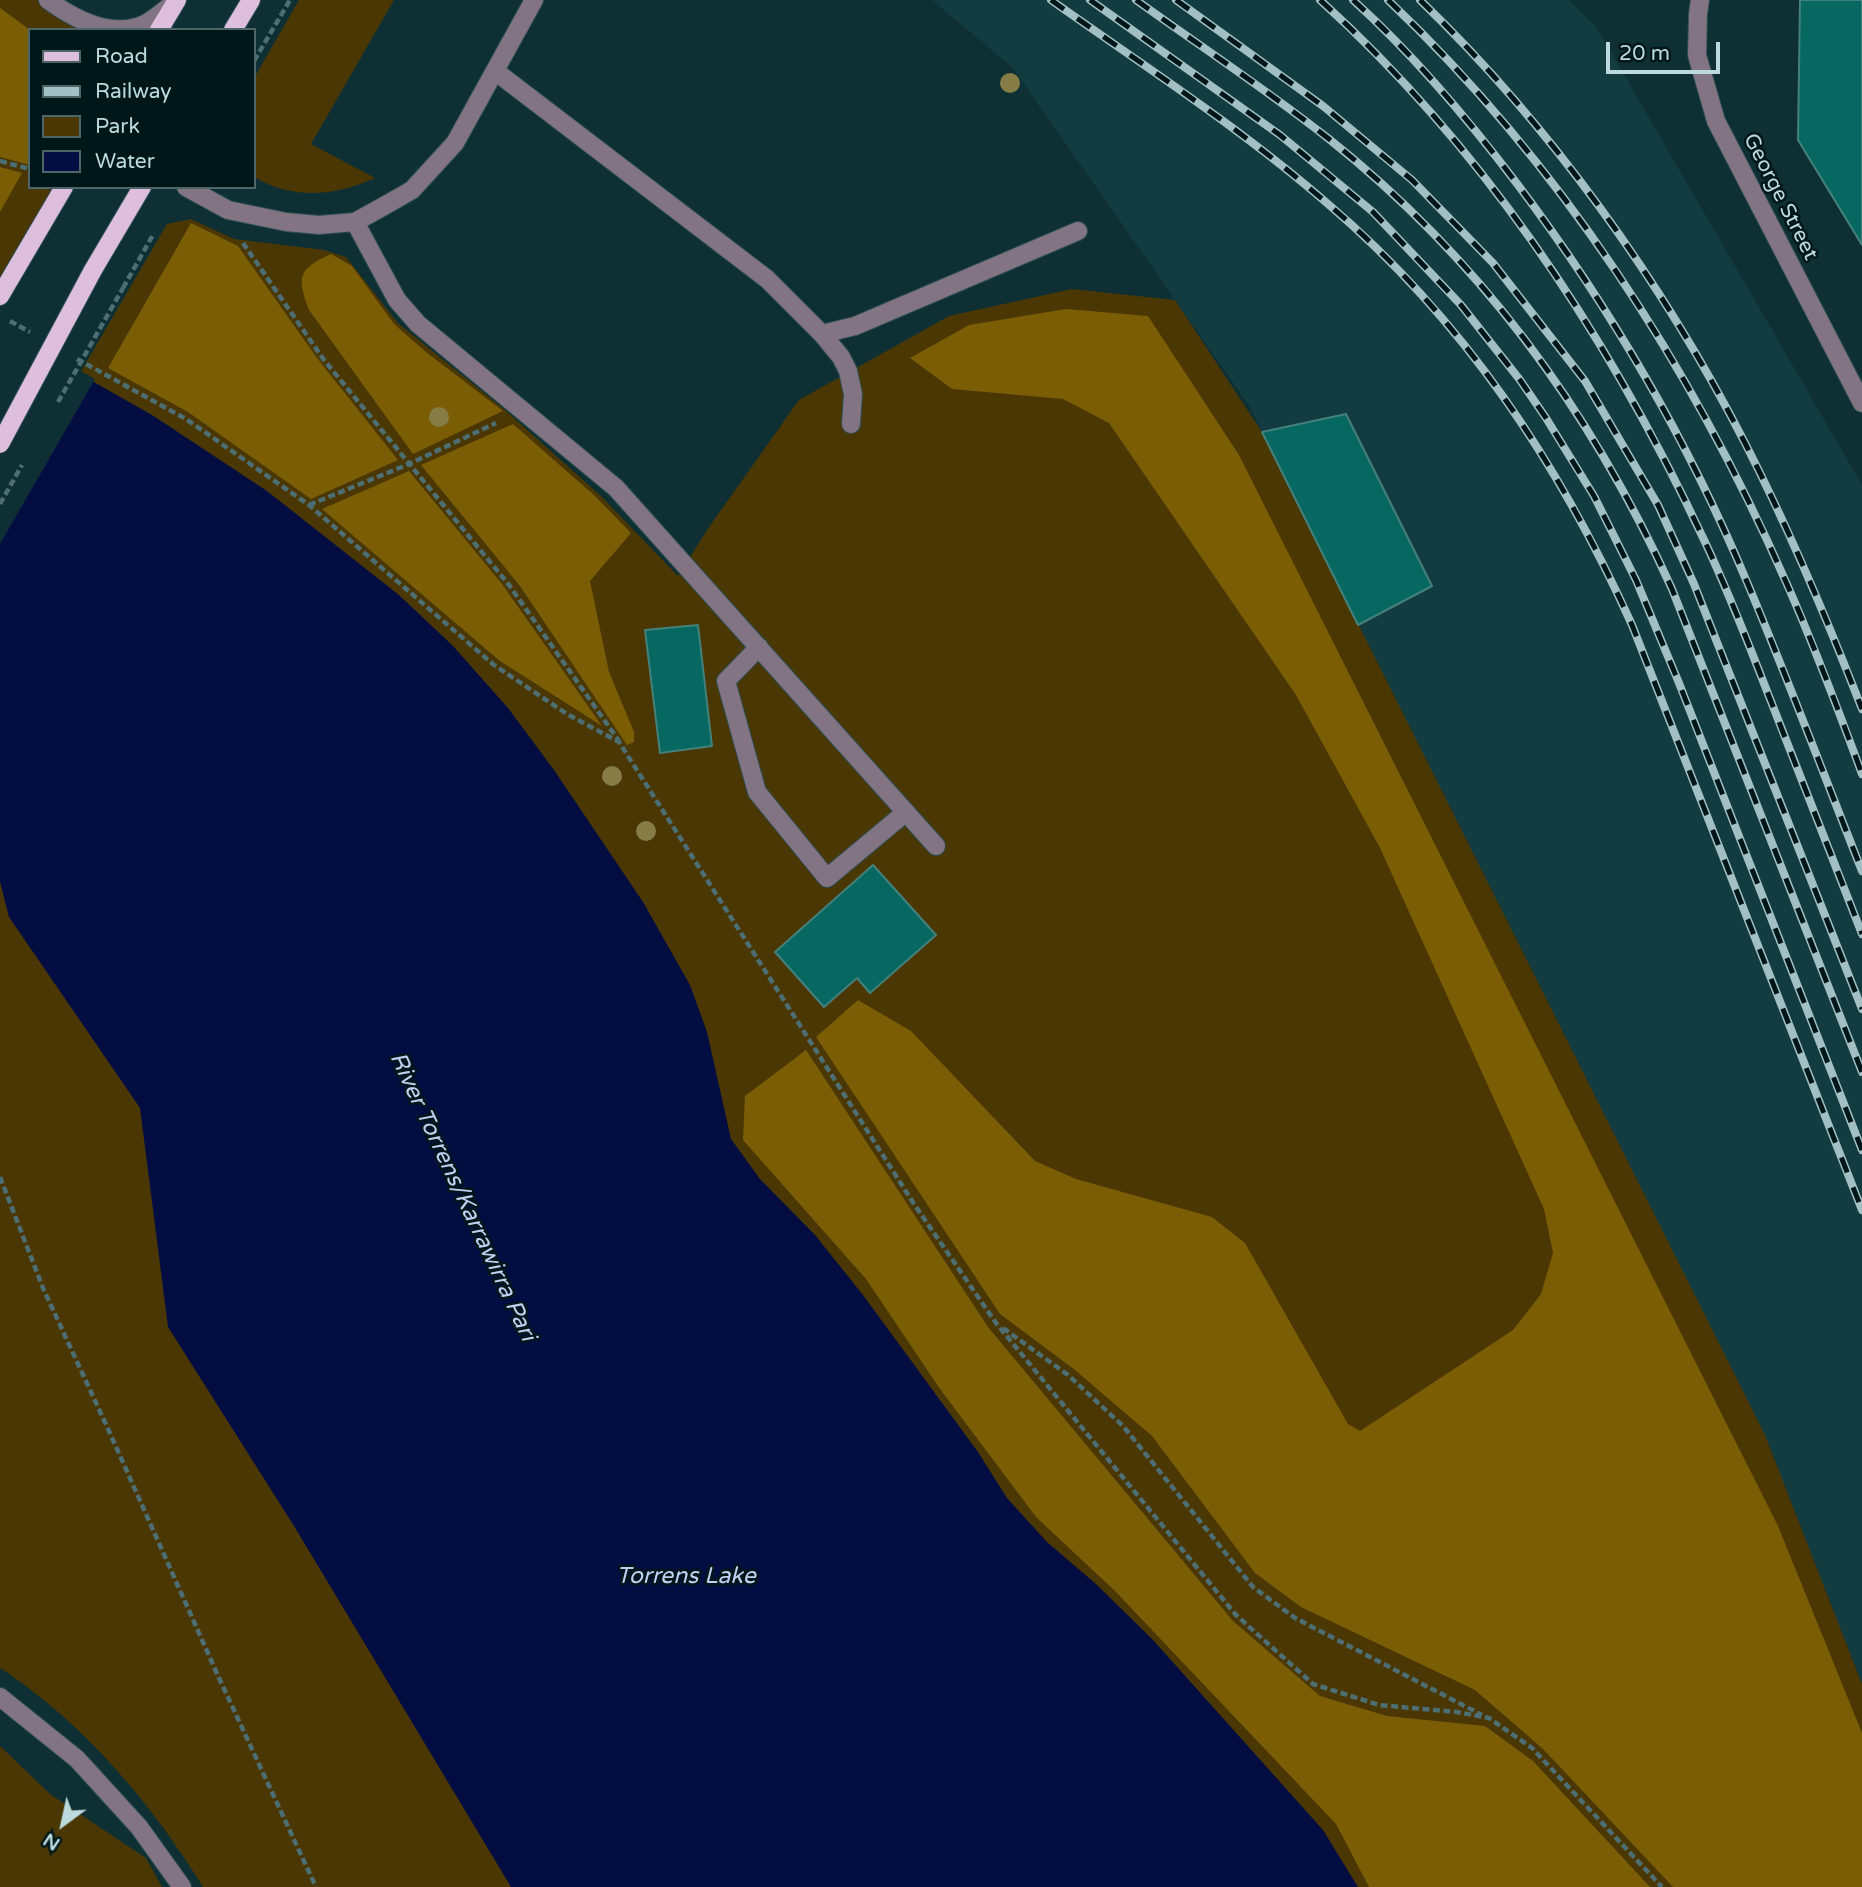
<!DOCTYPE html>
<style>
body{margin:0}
#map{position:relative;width:1862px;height:1887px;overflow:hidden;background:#0e3034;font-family:"Varela Round",sans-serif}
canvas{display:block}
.legend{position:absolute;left:28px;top:28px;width:228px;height:161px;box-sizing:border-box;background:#00171a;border:2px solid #4b6568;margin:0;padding:9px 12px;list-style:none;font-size:21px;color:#bcdade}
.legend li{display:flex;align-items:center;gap:14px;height:35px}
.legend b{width:35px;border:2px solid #4b6568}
.north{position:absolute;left:28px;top:1789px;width:70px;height:70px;-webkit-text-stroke:5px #00171a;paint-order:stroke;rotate:213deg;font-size:19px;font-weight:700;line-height:28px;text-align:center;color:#bcdade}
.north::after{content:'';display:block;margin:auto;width:24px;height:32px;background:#bcdade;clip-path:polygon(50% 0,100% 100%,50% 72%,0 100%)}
.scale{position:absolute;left:1606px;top:42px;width:114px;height:32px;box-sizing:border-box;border:4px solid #bcdade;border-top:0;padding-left:9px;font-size:21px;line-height:24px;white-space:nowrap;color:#bcdade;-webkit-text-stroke:5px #00171a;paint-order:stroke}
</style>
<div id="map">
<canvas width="1862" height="1887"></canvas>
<ul class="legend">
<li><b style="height:9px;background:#ddbedd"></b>Road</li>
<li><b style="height:9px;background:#a2c0c4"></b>Railway</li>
<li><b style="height:19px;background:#4a3704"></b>Park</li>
<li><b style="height:19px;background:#040d42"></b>Water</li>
</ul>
<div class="north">N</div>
<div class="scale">20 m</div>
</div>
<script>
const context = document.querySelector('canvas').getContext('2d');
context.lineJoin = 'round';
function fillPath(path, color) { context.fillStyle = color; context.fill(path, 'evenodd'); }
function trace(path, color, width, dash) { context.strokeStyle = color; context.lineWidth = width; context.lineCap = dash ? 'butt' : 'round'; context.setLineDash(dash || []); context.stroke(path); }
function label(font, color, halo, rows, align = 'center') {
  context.font = font + ' "Varela Round",sans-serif'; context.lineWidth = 5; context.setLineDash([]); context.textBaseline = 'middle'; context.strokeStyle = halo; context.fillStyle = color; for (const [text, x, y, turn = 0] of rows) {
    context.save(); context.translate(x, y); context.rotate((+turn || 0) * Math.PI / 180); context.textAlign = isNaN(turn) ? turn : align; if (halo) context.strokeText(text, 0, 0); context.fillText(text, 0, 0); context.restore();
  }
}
fillPath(new Path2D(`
 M932 0H1569L1597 28 1862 485V1684L1765 1435 1248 404 1012 67Z`), '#133c41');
fillPath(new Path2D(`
 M0 0H48L84 30H30V187H64L0 296Z
 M299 0H394L311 144 375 178C336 196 292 200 254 177V78Z
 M191 219 234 239 324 250 346 257 398 323 505 410 601 496 678 576 709 527 799 400 949 316 1072 289 1175 300 1262 432 1765 1435 1862 1684V1887H203C151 1803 84 1723 0 1668V510L167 224Z
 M0 1746 50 1794 146 1858 162 1887H0Z`), '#4a3704');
fillPath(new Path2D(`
 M0 8 30 30V165L0 157Z
 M0 167 22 173 0 212Z
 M191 223 238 246 317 358 398 460 311 499 188 412 108 368Z
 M331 254 352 266 394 324 426 352 503 411 413 454 309 310C297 278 297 269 331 254Z
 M1066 309 1148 316 1239 455 1778 1526 1862 1733V1887H1673L1543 1749 1475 1690 1301 1607 1255 1573 1152 1436 1075 1370 1000 1314 816 1037 858 1000 911 1031 1035 1161 1076 1179 1212 1217 1245 1243 1348 1424 1360 1431 1513 1330 1541 1294 1553 1253 1544 1209 1380 848 1296 695 1109 423 1063 399 952 389 910 358 969 325Z
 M513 424 595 496 631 533 590 581 609 672 634 732V742L627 745 520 586 421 465Z
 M409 471 502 584 602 726 500 661 322 509Z
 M806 1050 988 1327 1233 1621 1320 1696 1387 1716 1485 1726 1533 1761 1650 1887H1369L1336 1824 1115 1591 1036 1517 940 1389 866 1279 743 1140 745 1096Z`), '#7b5d05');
fillPath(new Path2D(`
 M0 329 152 415 267 491 399 595 453 646 508 708 554 770 643 902 690 985 707 1032 731 1139 760 1179 815 1235 863 1295 978 1452 1007 1498 1047 1542 1096 1584 1153 1640 1323 1830 1358 1887H511L294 1526 168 1327 140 1108 9 917 0 882Z`), '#040d42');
fillPath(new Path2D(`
 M0 326 95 379 0 544Z`), '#0e3034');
const building = new Path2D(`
 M1800 0H1862V245L1798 140Z
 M1346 414 1432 586 1358 625 1262 432Z
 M698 625 712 746 660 753 645 630Z
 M873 865 936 935 870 993 857 978 824 1007 775 952Z`);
fillPath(building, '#076861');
trace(building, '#44817b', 2);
const minor = new Path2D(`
 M48 0C74 19 112 39 145 24 156 18 166 9 176 1
 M1700 0 1698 14 1697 55 1716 121 1862 403
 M495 71 767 279 822 334 841 357 848 371 853 394 851 424
 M186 187 228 210 286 222 319 225 355 222 384 206 412 190 455 143 534 0
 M355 222 397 300 418 324 616 488 936 846
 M822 334 855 326 1078 231
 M759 647 726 681 757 792 827 878 906 812
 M0 1697 77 1759 139 1827 182 1887`);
const major = new Path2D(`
 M159 30 177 0
 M233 30 251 0
 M93 270 142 187
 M0 296 64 187`);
trace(minor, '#2d4f53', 20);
trace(major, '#2d4f53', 20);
trace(new Path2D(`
 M254 61 290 0
 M0 161 30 169
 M243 243 324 360 509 585 619 741
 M123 288 154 233
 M10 321 30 332
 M77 359 186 419 309 505 494 665 567 714 619 742 914 1204 996 1323 1236 1615 1313 1684 1379 1705 1457 1712 1489 1718 1532 1748 1662 1887
 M309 505 409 464 496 423
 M0 1177 43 1288 109 1431 219 1678 316 1887
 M1003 1328 1068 1375 1123 1426 1253 1587 1295 1618 1482 1715`), '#4d6e72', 4.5, [7, 3.5]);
trace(minor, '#837483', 18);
trace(major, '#ddbedd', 18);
const rail = new Path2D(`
 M1051 0C1144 66 1242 129 1328 204 1464 320 1559 463 1632 625L1862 1210
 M1090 0 1280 135 1373 212 1461 305 1520 380 1546 418 1594 496 1636 580 1679 683 1862 1150
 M1136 0C1200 46 1267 90 1329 139 1481 260 1592 412 1672 589L1862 1072
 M1176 0 1323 106 1412 180 1493 263 1585 381 1658 505 1694 584 1862 1009
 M1320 0C1486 150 1611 341 1705 542 1731 597 1752 653 1774 709 1803 784 1833 859 1862 934
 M1353 0C1414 55 1468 119 1518 185 1610 307 1688 441 1747 582 1787 677 1824 775 1862 871
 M1388 0C1560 163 1691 366 1786 582 1814 645 1838 709 1862 774
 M1420 0C1550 125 1663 283 1745 443 1789 529 1827 619 1862 709`);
trace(rail, '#a2c0c4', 8);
trace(rail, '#00171a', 5, [16]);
const majorBridge = new Path2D(`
 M0 444 93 270`);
trace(majorBridge, '#2d4f53', 20, []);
trace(new Path2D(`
 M58 402 123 288
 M0 504 22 465`), '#4d6e72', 4.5, [7, 3.5]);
trace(majorBridge, '#ddbedd', 18);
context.fillStyle = '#857c46';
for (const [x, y] of [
 [1010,83],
 [439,417],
 [612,776],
 [646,831]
]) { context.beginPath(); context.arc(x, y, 10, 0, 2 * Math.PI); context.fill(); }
label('21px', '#bcdade', '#00171a', [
 ["George Street",1780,197,63]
]);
label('italic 23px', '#c0d0f3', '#00171a', [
 ["River Torrens/Karrawirra Pari",462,1197,65],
 ["Torrens Lake",686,1577]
]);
</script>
